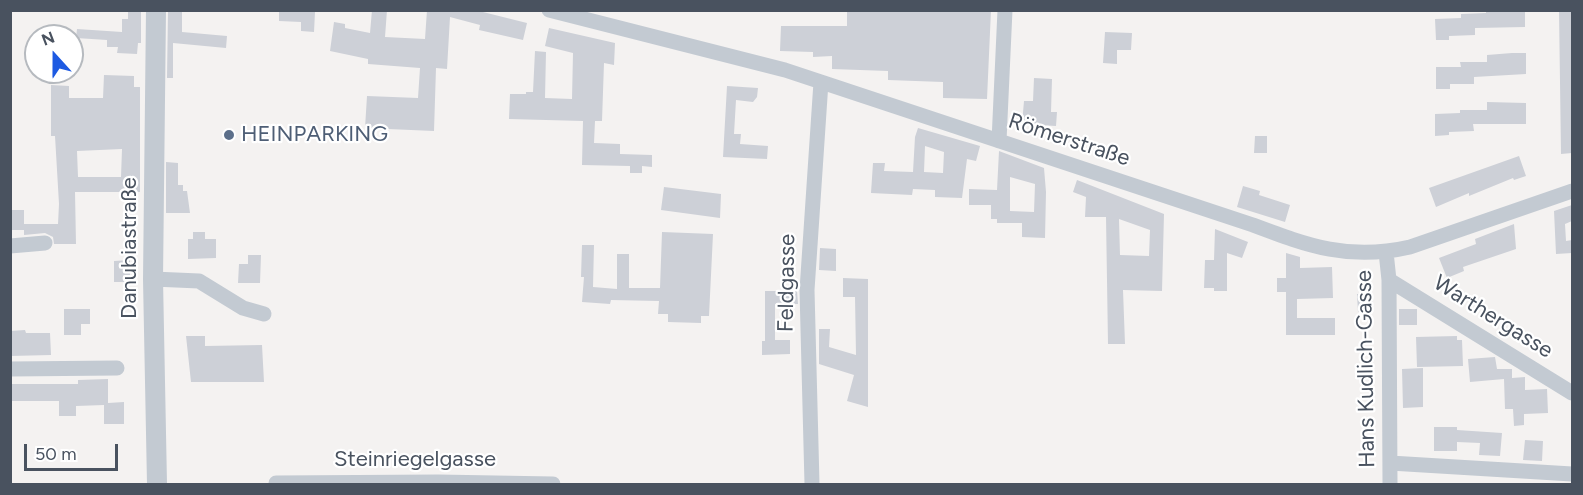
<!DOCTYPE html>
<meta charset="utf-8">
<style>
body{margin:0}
#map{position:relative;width:1583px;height:495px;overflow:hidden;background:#f4f2f1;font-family:Figtree,sans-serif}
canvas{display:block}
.frame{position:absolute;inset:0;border:12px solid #49525f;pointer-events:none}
.north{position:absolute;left:24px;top:24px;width:60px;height:60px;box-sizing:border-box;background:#fff;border:2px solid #b6babf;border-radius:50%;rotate:339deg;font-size:16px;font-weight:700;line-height:24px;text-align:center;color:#49525f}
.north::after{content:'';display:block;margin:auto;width:21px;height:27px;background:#1d5ae2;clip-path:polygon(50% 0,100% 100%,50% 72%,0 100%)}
.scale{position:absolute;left:24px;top:444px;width:94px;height:27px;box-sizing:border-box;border:3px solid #49525f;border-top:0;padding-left:8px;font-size:18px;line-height:21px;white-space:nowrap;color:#49525f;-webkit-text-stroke:4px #fff;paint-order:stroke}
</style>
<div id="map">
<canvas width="1583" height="495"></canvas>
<div class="frame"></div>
<div class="north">N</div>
<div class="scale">50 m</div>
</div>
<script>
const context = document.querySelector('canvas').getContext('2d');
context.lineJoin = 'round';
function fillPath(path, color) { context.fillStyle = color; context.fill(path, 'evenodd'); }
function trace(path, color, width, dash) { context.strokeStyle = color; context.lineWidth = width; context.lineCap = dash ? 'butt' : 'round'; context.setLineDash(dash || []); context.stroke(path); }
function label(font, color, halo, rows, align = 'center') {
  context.font = font + ' Figtree,sans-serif'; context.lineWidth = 4.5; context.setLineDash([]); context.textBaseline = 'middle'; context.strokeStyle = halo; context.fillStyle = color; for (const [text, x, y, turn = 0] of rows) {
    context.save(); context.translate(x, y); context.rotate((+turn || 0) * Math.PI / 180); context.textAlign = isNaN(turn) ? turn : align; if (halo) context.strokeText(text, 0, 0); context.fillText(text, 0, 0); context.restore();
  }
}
fillPath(new Path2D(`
 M128 10H141V43H138L137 54 117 53 118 47H107V40L76 38 77 29 122 32V19H128Z
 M168 10H182V32L227 36 226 48 173 43V78H167Z
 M279 10 315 12 314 32 301 31V22L279 21Z
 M372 10H387L385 37 425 39 427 10H475L527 23 523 40 479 30 480 25 450 17 447 69 436 68 434 131 365 128 367 96 418 98 420 68 368 64V59L330 51 334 22 345 24V28L370 33Z
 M847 10H991L987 99 943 98V82L888 80V71L832 69V56L813 57V52L780 51 781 26H847Z
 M1486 10H1525V27L1475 28V35L1449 36V40H1436L1435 19 1461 18V14L1486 13Z
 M1559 10H1572V153L1561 154Z
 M549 28 615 43 614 65 604 63 602 121H595L594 143 620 144V154L652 155V167L642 166V173H630V166L582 165 583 121 509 119 510 94H526V92H533L535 51 546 52 545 98 572 99 573 53 545 46Z
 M1105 32 1132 33 1131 50H1117V64L1103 63Z
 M1512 53H1526V74L1474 77V84H1450V89H1436V67H1461L1460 62H1487V55Z
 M104 75 134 76V87H140V192H75L76 244H54L53 237 45 233 24 235V224H58L59 204 55 136H51V85L69 86V98H103ZM122 149 121 177H78L77 151Z
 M1034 78 1052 79 1051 112H1057L1056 126 1022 124 1024 101H1033Z
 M727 86 758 88 757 97 753 102 736 100 734 134H741L740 144 768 146 767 159 723 157Z
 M1487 102 1526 103V124H1473L1474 131 1449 132V135L1435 136V114L1460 113V110H1487Z
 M918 128 980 146 976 161 967 159 962 198 935 197V190L913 189 912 195 871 193 873 163H885L884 171 913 172 915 137ZM925 146 944 152 943 173 924 172Z
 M1255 136H1267V153H1254Z
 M999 151 1044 168 1046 192 1045 238 1022 237V223H997V219H991V205H969V189L997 190ZM1010 177 1035 184 1034 212 1010 211Z
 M1519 156 1526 176 1514 180 1513 178 1469 196V193L1436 207 1429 188Z
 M166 162 178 163V185H183V191H187L190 213H166Z
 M1077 180 1164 214 1162 291 1123 290 1125 344H1108L1106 217H1085L1086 197 1073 192ZM1119 219 1150 230 1149 256 1120 255Z
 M1243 186 1260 191 1259 195 1290 205 1285 222 1237 207Z
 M664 187 721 194 720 218 661 210Z
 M1572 205V221L1565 224 1566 241 1572 240V253L1556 254 1554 211Z
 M10 210H24V230H10Z
 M1514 224 1516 249 1463 267 1464 271 1447 278 1439 258 1476 244 1475 239Z
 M1215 229 1248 242 1242 258 1227 253V291H1214V288H1204L1205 260H1214Z
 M193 232H205V239H216V258L188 259V239H193Z
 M662 232 713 234 709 316H701V323L668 322V314H658L659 301 611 300 610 304 582 302 584 277H581L582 245H594L593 287 617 289V254H629V288H660Z
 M820 248 836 249V271L819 270Z
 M1286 253 1300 257V268L1332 267 1333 298 1297 299V318H1335V335H1286V292H1277V278H1286Z
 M248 255H261L260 283H238L239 264H248Z
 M130 260V282H114V261Z
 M843 278 868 279V407L847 401 854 375 819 364V329H830L829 347 856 355 855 297H843Z
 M765 291H797L798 304H775V340H790V354L762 355V341H765Z
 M1372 293 1373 312H1358L1357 294Z
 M64 309H90V324H81V335H64Z
 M1399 309H1417V325H1399Z
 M25 330 26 333H50L51 355 10 356V331Z
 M186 336H205V346L262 345 264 382H191Z
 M1457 336V340H1462L1463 366 1417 367 1416 337Z
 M1495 357 1497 369H1512V378L1525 377V390L1547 389 1548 413 1524 414V425L1514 426 1513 409H1505L1504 379 1470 382 1468 359Z
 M1423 368V407L1403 408 1402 369Z
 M108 379V403L124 402V424H104V405L76 406V416H59V401H10V384H78V380Z
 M1434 427H1457V430L1502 433 1500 456 1479 455 1480 443 1457 442V451H1434Z
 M1525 440 1543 441 1542 461 1523 460Z`), '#cdd0d7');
trace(new Path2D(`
 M549 10 785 70 1253 225C1309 246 1349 261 1410 247L1572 191
 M999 141 1005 10
 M10 246 45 243
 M1386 252 1389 280 1390 484
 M153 279 199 281 243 308 264 314
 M1389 280 1572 393
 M10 369 117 368
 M1390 463 1572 474
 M276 483 438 482 553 484
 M812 484 807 290 821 82`), '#c3cad2', 15);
trace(new Path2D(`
 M156 10 153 279 157 484`), '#c3cad2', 20);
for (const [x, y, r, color] of [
 [229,135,6,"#5c6f8a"]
]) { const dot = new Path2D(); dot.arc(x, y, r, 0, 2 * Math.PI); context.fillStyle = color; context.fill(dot); trace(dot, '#fff', 2); }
label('22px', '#4e5e75', '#fff', [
 ["HEINPARKING",241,135]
], 'left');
label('22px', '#49525f', '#fff', [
 ["Römerstraße",1069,140,18],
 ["Danubiastraße",130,248,-90],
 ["Feldgasse",787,283,-89],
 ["Warthergasse",1493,317,32],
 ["Hans Kudlich-Gasse",1366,369,-91],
 ["Steinriegelgasse",415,460]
]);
</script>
